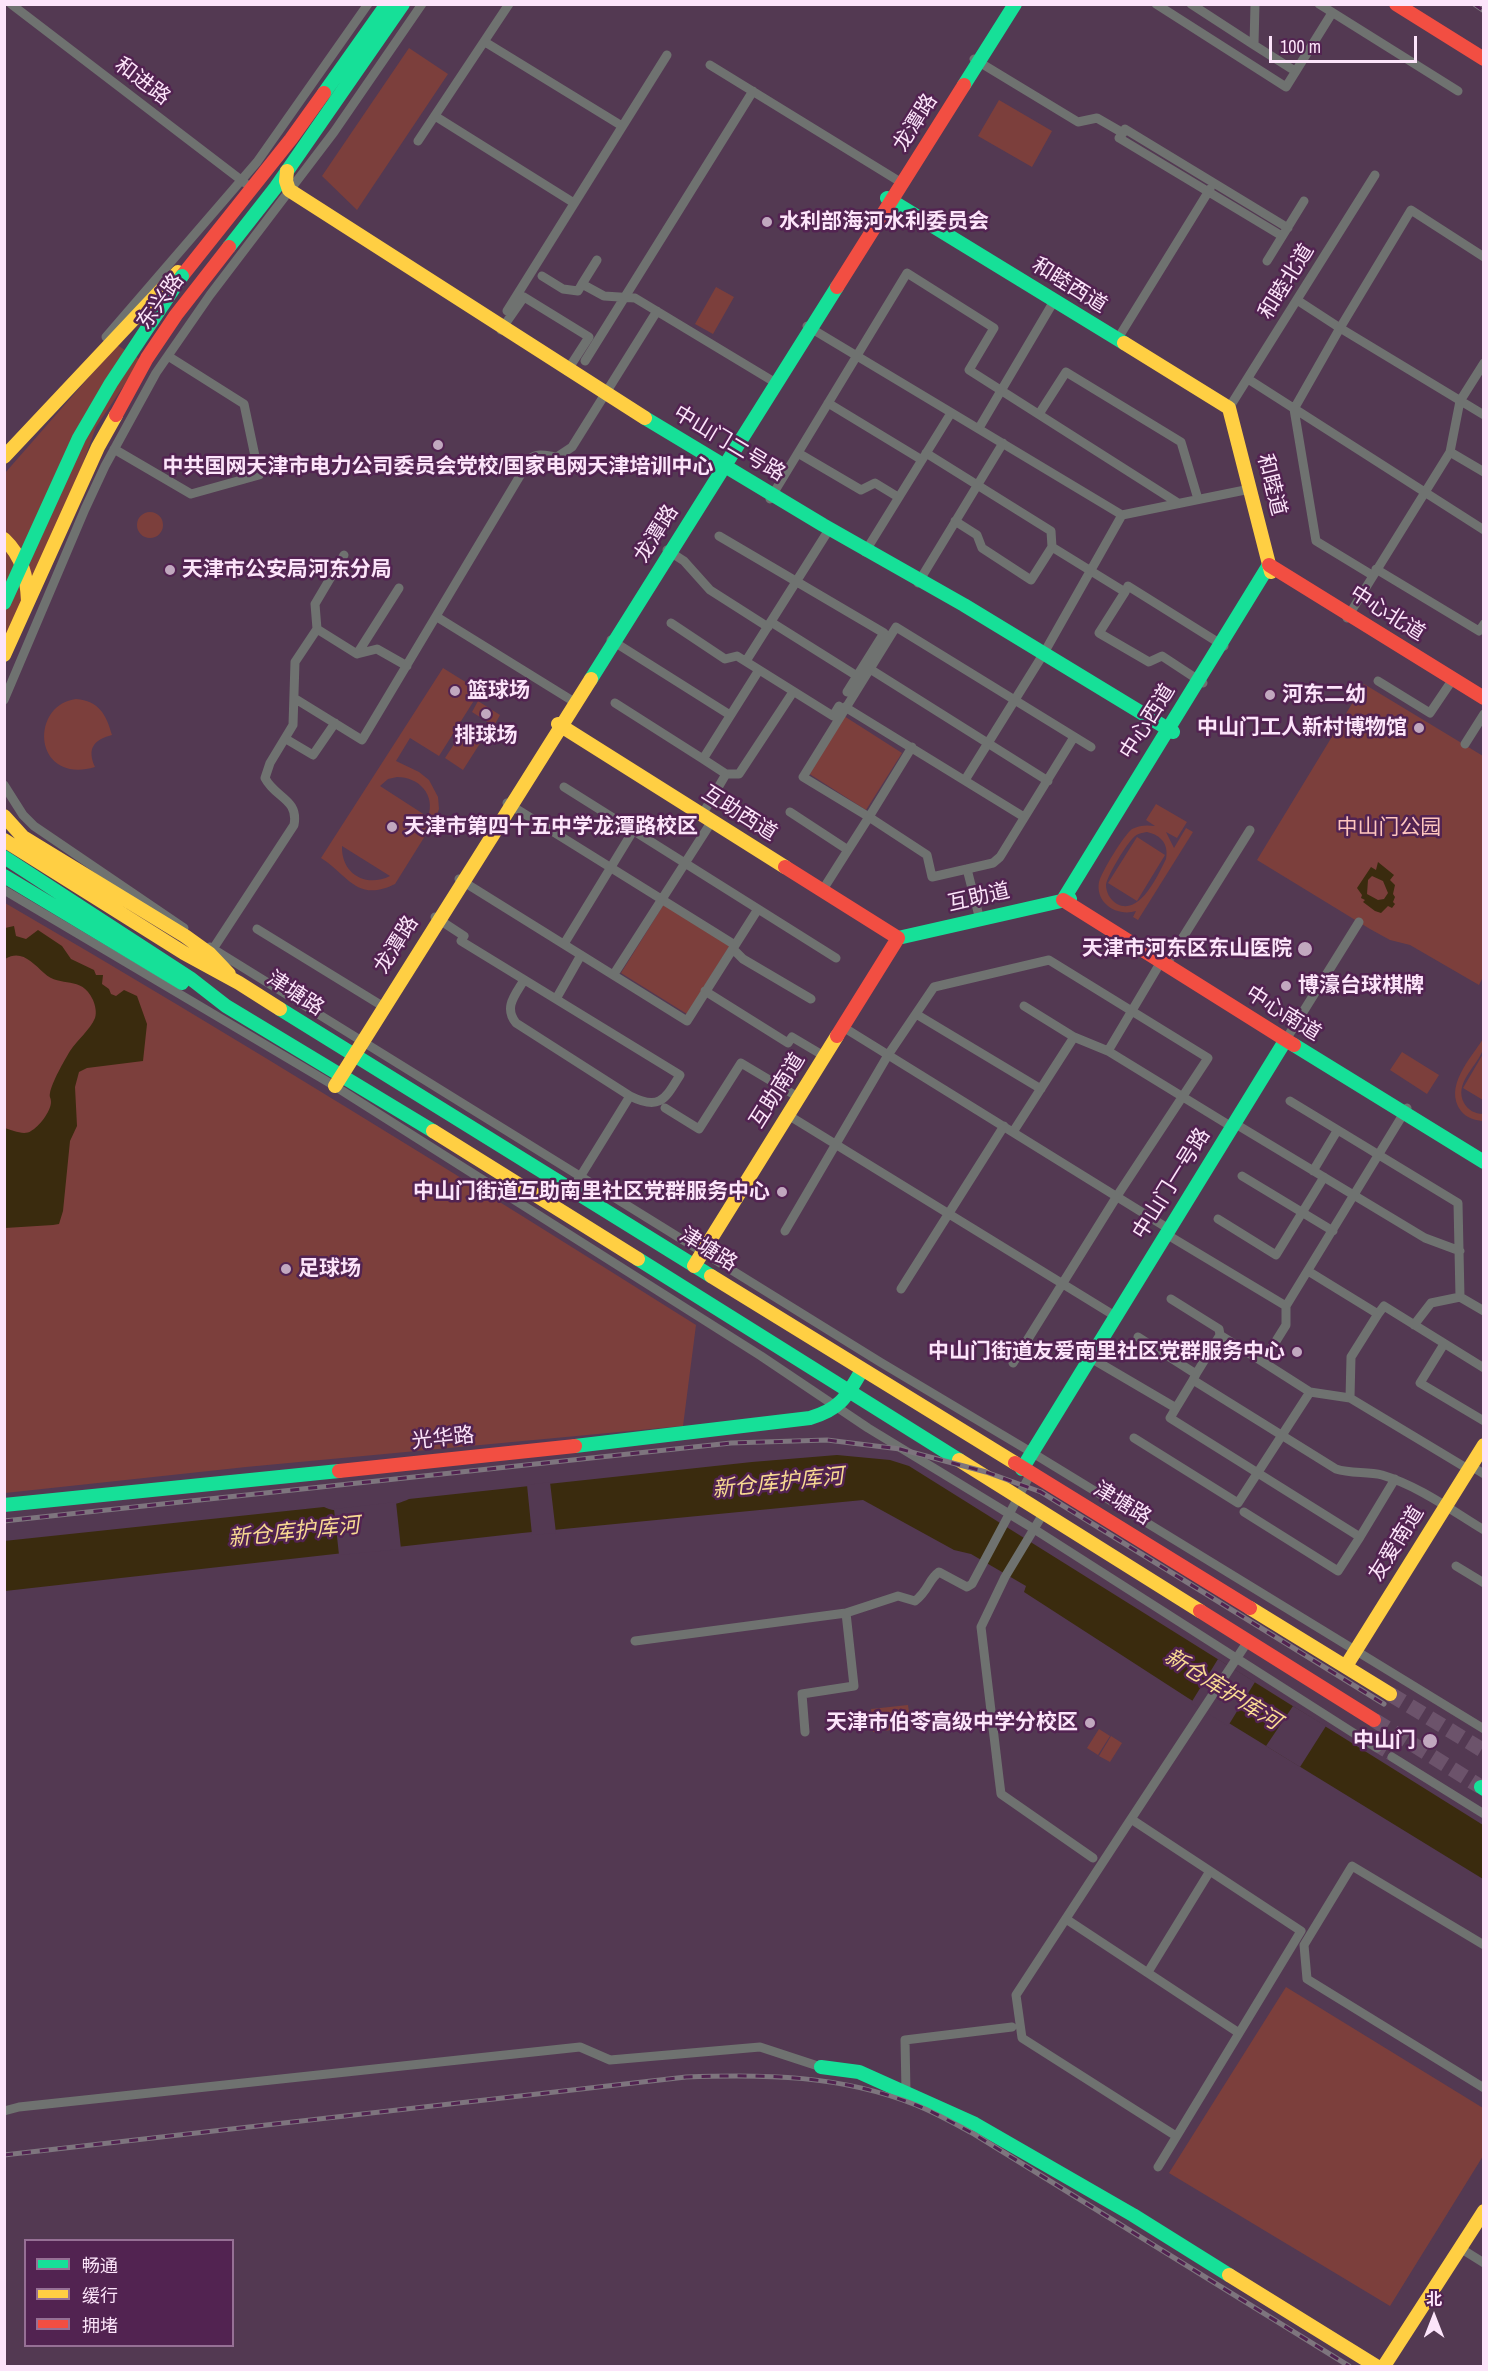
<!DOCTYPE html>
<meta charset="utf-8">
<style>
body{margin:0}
#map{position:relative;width:1488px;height:2371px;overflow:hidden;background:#533952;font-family:"Archivo Narrow","Noto Sans SC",sans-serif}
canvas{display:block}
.frame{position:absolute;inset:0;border:6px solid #fce4fa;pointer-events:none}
.legend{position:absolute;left:24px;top:2239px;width:210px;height:108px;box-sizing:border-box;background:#522351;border:2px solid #967095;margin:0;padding:8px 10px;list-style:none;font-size:18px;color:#fce4fa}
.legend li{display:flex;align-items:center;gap:12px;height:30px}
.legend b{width:30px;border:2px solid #967095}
.north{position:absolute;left:1404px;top:2287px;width:60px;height:60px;-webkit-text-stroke:4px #522351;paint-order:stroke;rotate:0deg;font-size:16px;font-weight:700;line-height:24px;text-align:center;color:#fce4fa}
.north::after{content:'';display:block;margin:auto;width:21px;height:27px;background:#fce4fa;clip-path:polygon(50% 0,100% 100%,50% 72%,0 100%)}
.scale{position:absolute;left:1269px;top:36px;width:148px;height:27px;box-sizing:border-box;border:3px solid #fce4fa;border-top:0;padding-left:8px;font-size:18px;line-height:21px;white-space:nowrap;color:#fce4fa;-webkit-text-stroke:4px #522351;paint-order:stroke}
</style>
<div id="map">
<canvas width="1488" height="2371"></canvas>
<div class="frame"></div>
<ul class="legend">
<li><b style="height:8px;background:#16e098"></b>畅通</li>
<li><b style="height:8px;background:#ffcf43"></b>缓行</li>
<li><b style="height:8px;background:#f24e42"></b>拥堵</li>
</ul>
<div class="north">北</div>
<div class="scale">100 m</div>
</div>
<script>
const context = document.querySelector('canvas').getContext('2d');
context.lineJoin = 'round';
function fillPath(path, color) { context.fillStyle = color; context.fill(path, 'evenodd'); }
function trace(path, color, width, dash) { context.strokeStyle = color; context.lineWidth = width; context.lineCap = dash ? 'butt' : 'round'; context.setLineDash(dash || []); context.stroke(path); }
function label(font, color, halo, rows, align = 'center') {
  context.font = font + ' "Archivo Narrow","Noto Sans SC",sans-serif'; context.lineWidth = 5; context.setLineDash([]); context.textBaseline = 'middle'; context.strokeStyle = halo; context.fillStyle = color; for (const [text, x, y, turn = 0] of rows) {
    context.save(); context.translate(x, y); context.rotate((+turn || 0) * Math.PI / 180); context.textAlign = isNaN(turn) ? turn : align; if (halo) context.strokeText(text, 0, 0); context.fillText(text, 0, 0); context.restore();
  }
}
fillPath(new Path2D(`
 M409 48 448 74 357 210 322 176Z
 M999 100 1052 131 1032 167 978 136Z
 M716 287 734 297 713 334 695 324Z
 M117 345 141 360 96 427 72 494 5 649V473Z
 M137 525a13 13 0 1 1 26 0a13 13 0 1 1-26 0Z
 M443 668 480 691 439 756 410 738 396 761 419 772 429 780 438 797 439 809 435 820 395 884C357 903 348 875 321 858ZM397 777C419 777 436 795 428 817L380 786 388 779ZM342 846 390 876C366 888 341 874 342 846Z
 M1364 684 1483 756V977L1479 985 1410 945 1390 940 1370 929 1257 860Z
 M76 699C99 701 106 714 112 735 93 740 87 749 95 767 33 785 29 705 76 699Z
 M478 701 500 715 494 726 472 712Z
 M844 716 902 753 866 810 808 773Z
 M468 723 486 734 463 770 445 758Z
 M1156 804 1187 822 1177 838 1166 832 1174 848 1186 828 1193 832 1138 920 1133 917 1136 911C1117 917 1095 903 1099 882 1102 871 1124 835 1132 829 1140 825 1147 825 1155 826L1146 820ZM1147 832C1161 835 1169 844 1166 859 1158 875 1140 916 1117 904 1110 900 1106 892 1106 885 1107 876 1127 843 1134 837 1138 833 1142 833 1147 832Z
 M1137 837 1165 855 1137 901 1108 883Z
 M5 903C238 1038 467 1181 696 1325L683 1426 246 1467 5 1493Z
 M664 904 730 945 687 1014 621 973Z
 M1483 1039C1484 1043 1484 1048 1482 1052 1475 1068 1454 1084 1464 1103 1468 1110 1475 1114 1483 1114L1482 1121C1474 1120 1467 1118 1461 1111 1443 1087 1471 1058 1483 1039Z
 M1402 1052 1439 1075 1427 1094 1390 1070Z
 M1483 1054V1100L1463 1088Z
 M908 1705 911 1728 873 1732 871 1709Z
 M1099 1729 1110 1736 1098 1755 1087 1748Z
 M1111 1736 1122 1743 1110 1762 1099 1756Z
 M1286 1987 1483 2108V2156L1390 2306 1169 2173Z`), '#7c3f3c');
fillPath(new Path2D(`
 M1378 862 1394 875 1390 880 1395 885 1393 894 1395 897 1393 902 1395 904 1392 908 1388 906 1381 913 1375 911 1363 902 1365 900 1361 898 1362 895 1357 888 1371 867 1376 870ZM1372 876 1383 881 1388 893 1384 899 1378 900 1367 894 1368 880Z
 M14 926 16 936 26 939 38 930 62 946 71 959 94 970 96 975H103L102 984 109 989 111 994 116 996 124 990 137 996 147 1024 143 1061 87 1068 79 1072 75 1087 77 1126 70 1141 63 1211 59 1224 53 1225 5 1228V1128C12 1130 24 1136 31 1131 39 1127 51 1111 51 1102 51 1097 49 1098 50 1093 52 1082 64 1061 70 1051 77 1040 90 1030 95 1018 97 1012 95 1005 93 1000 81 974 61 989 44 973 32 962 21 949 5 959V928Z
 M837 1455 890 1460 909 1466 1483 1825V1879L1188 1698 1024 1592 1026 1586 971 1554 954 1550 863 1500 522 1533 5 1591 4 1541 324 1507C343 1517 390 1508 409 1499L752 1462Z`), '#3a2b0e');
fillPath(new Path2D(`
 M550 1482 556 1533 532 1535 527 1485Z
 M396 1502 401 1549 339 1555 334 1509Z
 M1218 1659 1255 1682 1228 1726 1191 1703Z
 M1293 1706 1326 1726 1300 1767 1266 1746Z`), '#533952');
trace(new Path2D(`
 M1377 1748 1392 1757`), '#6c536b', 9, [9, 4.5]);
trace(new Path2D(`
 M1390 1694 1484 1751
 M1374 1720 1481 1787`), '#6c536b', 15, [15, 8]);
trace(new Path2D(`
 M11 4 245 183
 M1156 4 1286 87 1332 13
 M1191 4 1254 45 1255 4
 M1319 4 1458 91
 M485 42 622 126
 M1254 45 1295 71
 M974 59 1078 122 1097 118 1123 133 1125 129 1288 228
 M710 65 902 183
 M435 116 574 203
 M1123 133 1119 138 1282 236
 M418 141 509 4
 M597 260 582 284 604 296 635 298 776 383
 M1267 261 1304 201
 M542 276 563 289 578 291 582 284
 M1297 300 1340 328 1484 415
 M507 311 667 55
 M807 326 1122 515 1044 653 965 780
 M501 330 524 297 589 337 567 371
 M106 337 257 162 368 4
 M1117 340 1210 189
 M585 361 753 91
 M1248 379 1484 530
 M828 403 922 460
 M1229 408 1375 175
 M1039 414 1066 372 1181 442 1198 499
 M979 428 1054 301
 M114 449 191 494 259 475 244 404 168 356
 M1450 452 1484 472
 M798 453 861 490 875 483 898 497
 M926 453 1051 531 1052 547 1031 580 982 548 977 535 955 521
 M770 499 907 273 994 328 969 370 1178 503
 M1122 515 1250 489
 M719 536 884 633 847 692
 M1052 547 1125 592 1128 586 1224 646
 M667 550 684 561 710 590 768 627
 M865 552 951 413
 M1376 569 1479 631 1484 624
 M1372 575 1316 541 1294 409 1340 328 1411 210 1484 257
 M918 583 1003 443
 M1125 592 1099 633 1149 662 1162 656 1203 683
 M437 617 576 703
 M1347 618 1450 452 1460 401 1484 363
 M771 622 857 676
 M671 623 725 659 737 656 833 716 839 706
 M317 629 357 654 399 588
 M611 640 730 715
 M357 654 377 649 407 666
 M746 661 830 528
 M870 669 1048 781
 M1378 681 1430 713 1453 679
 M294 698 362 740 530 459C537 452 548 456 557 457L572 447 657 311
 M4 700 85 509 105 466 156 373 210 295 334 132 422 4
 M615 703 703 759 759 670
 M845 707 1024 817
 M286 739 313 755 335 723
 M1465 744 1484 714
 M912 747 869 817 803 777 896 627 1091 747
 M703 759 726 774H739L793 692
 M4 785 23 815 34 826 184 928
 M564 787 836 958
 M507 803 735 945
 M790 812 848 850 869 817 927 855 932 877 967 869 980 920
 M702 815 726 774
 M967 869 993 863 1000 857 1074 737
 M459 879 687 1021 758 909
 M4 890 333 1085 761 1356 868 1428 1034 1529 1377 1748
 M822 891 848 850
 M435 917 464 936 461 941 680 1075C665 1099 660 1111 630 1096L516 1023C503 1007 516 994 524 980
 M257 929 384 1007
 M564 944 633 831
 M210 947 880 1362 1031 1452 1484 1729
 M733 949 743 959 811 999
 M211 952 294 825C299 799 275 798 265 778L270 763 293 725 295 662 317 629 315 604 344 555
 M1165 966 1250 830
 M614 974 712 821
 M705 991 788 1043 792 1037 824 1056
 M556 999 581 955
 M1024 1006 1074 1037 1108 1051 1232 1127
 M916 1014 1041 1089
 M843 1027 1169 1229
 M1285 1041 1359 922
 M1108 1051 1162 960
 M1290 1101 1458 1203 1460 1297 1484 1311
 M665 1108 699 1129 741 1063 798 1097
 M788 1115 1115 1316
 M1234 1123 1425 1238 1460 1251
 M1013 1132 1074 1037
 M1313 1171 1337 1131
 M1242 1176 1333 1231
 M572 1190 630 1096
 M1218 1219 1276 1255 1324 1177
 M785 1231 888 1055 934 987 1049 960 1208 1058 1117 1196 1013 1363
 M1166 1234 1286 1306 1407 1108
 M1308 1271 1378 1314 1351 1357 1350 1398 1468 1469
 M901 1289 1004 1126
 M1171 1299 1219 1329 1220 1335
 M1378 1314 1384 1306 1484 1368
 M1414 1325 1431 1303 1460 1297
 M1138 1337 1196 1374 1193 1380 1336 1469C1351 1474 1367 1471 1382 1475 1419 1486 1451 1510 1484 1530
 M1444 1344 1420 1383 1484 1421
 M1089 1357 1176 1408 1170 1418 1360 1537 1395 1479
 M1196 1374 1220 1335 1263 1362
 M1310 1392 1350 1398
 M1176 1408 1193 1380
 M1134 1438 1238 1503 1310 1392 1263 1362 1286 1325V1306
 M1471 1466 1484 1474
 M1244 1512 1338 1571 1360 1537
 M1043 1514 1005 1577 981 1627 999 1778 1001 1794 1093 1858
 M1456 1566 1484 1583
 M635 1641 846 1613 898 1596 915 1601C929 1590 928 1580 939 1572L967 1587 972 1584 1031 1473
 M805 1732 802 1694 854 1686 846 1613
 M1392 1757 1484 1814
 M1131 1819 1016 1995 1022 2038 1176 2136
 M1066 1919 1239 2033
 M1484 1945 1352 1866 1304 1945 1307 1979 1484 2088
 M1148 1972 1210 1871
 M906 2092 905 2040 1012 2027
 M4 2111 19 2107 580 2047 610 2060 760 2047 821 2067
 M1158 2167 1301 1931 1131 1819 1248 1641
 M1460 2248 1484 2263`), '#6f7270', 9);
trace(new Path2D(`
 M964 85 1015 4
 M324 93 387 4
 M887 198 1124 343
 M229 247 276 187 403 4
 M645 418 823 525 964 605 1173 732
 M591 679 837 287
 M4 857 190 978 226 1006 433 1131
 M4 876 182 983
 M1063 900 1269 565
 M898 938 1070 899
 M280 1009 711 1276
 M1294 1045 1484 1162
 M638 1259 959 1460
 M575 1446 810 1418C841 1409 847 1396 862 1370
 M1022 1469 1285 1041
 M4 1505 339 1471
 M1481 1787 1484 1789
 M821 2067 859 2072 975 2124 1133 2215 1229 2275`), '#16e098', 14);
trace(new Path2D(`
 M287 171 286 181 289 190 645 418
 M1124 343 1229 408 1271 572
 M4 457 178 272
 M4 539C22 556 27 577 28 601
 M4 655 98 447 116 415
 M558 724 785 867
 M4 816 23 837 185 936 210 954 229 974
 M4 840 184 953 239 983 280 1009
 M335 1086 591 679
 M433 1131 638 1259
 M694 1266 837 1036
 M711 1276 1015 1463
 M959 1460 1200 1611
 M1250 1608 1390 1694
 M1346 1666 1484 1445
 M1229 2275 1376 2366
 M1384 2366 1484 2211`), '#ffcf43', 14);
trace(new Path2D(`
 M1396 4 1484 59
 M182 276 291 139 324 93
 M837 287 964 85
 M116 415 147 358 176 315 229 247
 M1269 565 1484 698
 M785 867 898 938
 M1063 900 1294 1045
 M837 1036 898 938
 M1015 1463 1250 1608
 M339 1471 575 1446
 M1200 1611 1374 1720`), '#f24e42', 14);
const rail = new Path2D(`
 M1474 4 1484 11
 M4 1521 731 1443 827 1440 900 1449 986 1472 1041 1492 1384 1704
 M4 2155 686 2077C765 2074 841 2075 916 2105 936 2113 955 2124 974 2134L1349 2366`);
trace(rail, '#7e757e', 5);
trace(rail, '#522351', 3, [9]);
trace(new Path2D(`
 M4 603 79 438 111 383 182 276`), '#16e098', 14);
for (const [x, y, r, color] of [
 [767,222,6,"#c1a8bf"],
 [438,445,6,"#c1a8bf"],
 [170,570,6,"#c1a8bf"],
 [455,691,6,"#c1a8bf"],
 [1270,695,6,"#c1a8bf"],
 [486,714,6,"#c1a8bf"],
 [1419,728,6,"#c1a8bf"],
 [392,827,6,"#c1a8bf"],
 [1305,949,8,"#c1a8bf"],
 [1286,986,6,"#c1a8bf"],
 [782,1192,6,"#c1a8bf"],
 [286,1269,6,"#c1a8bf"],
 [1297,1352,6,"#c1a8bf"],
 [1090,1723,6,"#c1a8bf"],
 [1430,1741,8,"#c1a8bf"]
]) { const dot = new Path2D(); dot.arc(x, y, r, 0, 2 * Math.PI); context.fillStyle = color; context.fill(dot); trace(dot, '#522351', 2); }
label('21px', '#fce4fa', '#522351', [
 ["和进路",142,82,37],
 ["龙潭路",916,123,-58],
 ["和睦北道",1287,282,-58],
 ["和睦西道",1069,286,32],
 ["东兴路",161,302,-54],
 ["中山门二号路",729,444,31],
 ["和睦道",1271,485,76],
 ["龙潭路",657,534,-58],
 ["中心北道",1387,614,32],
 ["中心西道",1148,722,-58],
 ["互助西道",739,814,32],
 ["互助道",979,898,-13],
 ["龙潭路",397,945,-58],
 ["津塘路",295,994,33],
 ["中心南道",1283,1014,32],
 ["互助南道",778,1091,-58],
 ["中山门一号路",1172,1184,-58],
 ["津塘路",708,1250,32],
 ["光华路",443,1439,-6],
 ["津塘路",1122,1504,31],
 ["友爱南道",1397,1544,-58]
]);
label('bold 21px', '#fce4fa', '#522351', [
 ["水利部海河水利委员会",779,222],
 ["中共国网天津市电力公司委员会党校/国家电网天津培训中心",438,467,"center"],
 ["天津市公安局河东分局",182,570],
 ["篮球场",467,691],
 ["河东二幼",1282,695],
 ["中山门工人新村博物馆",1407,728,"right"],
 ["排球场",486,736,"center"],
 ["天津市第四十五中学龙潭路校区",404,827],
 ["天津市河东区东山医院",1292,949,"right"],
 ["博濠台球棋牌",1298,986],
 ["中山门街道互助南里社区党群服务中心",770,1192,"right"],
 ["足球场",298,1269],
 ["中山门街道友爱南里社区党群服务中心",1285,1352,"right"],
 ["天津市伯苓高级中学分校区",1078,1723,"right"],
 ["中山门",1416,1741,"right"]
], 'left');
label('21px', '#fec6be', '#522351', [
 ["中山门公园",1389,828]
]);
label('italic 22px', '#f8da92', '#522351', [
 ["新仓库护库河",778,1484,-6],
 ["新仓库护库河",294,1533,-6],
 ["新仓库护库河",1222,1690,32]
]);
</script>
